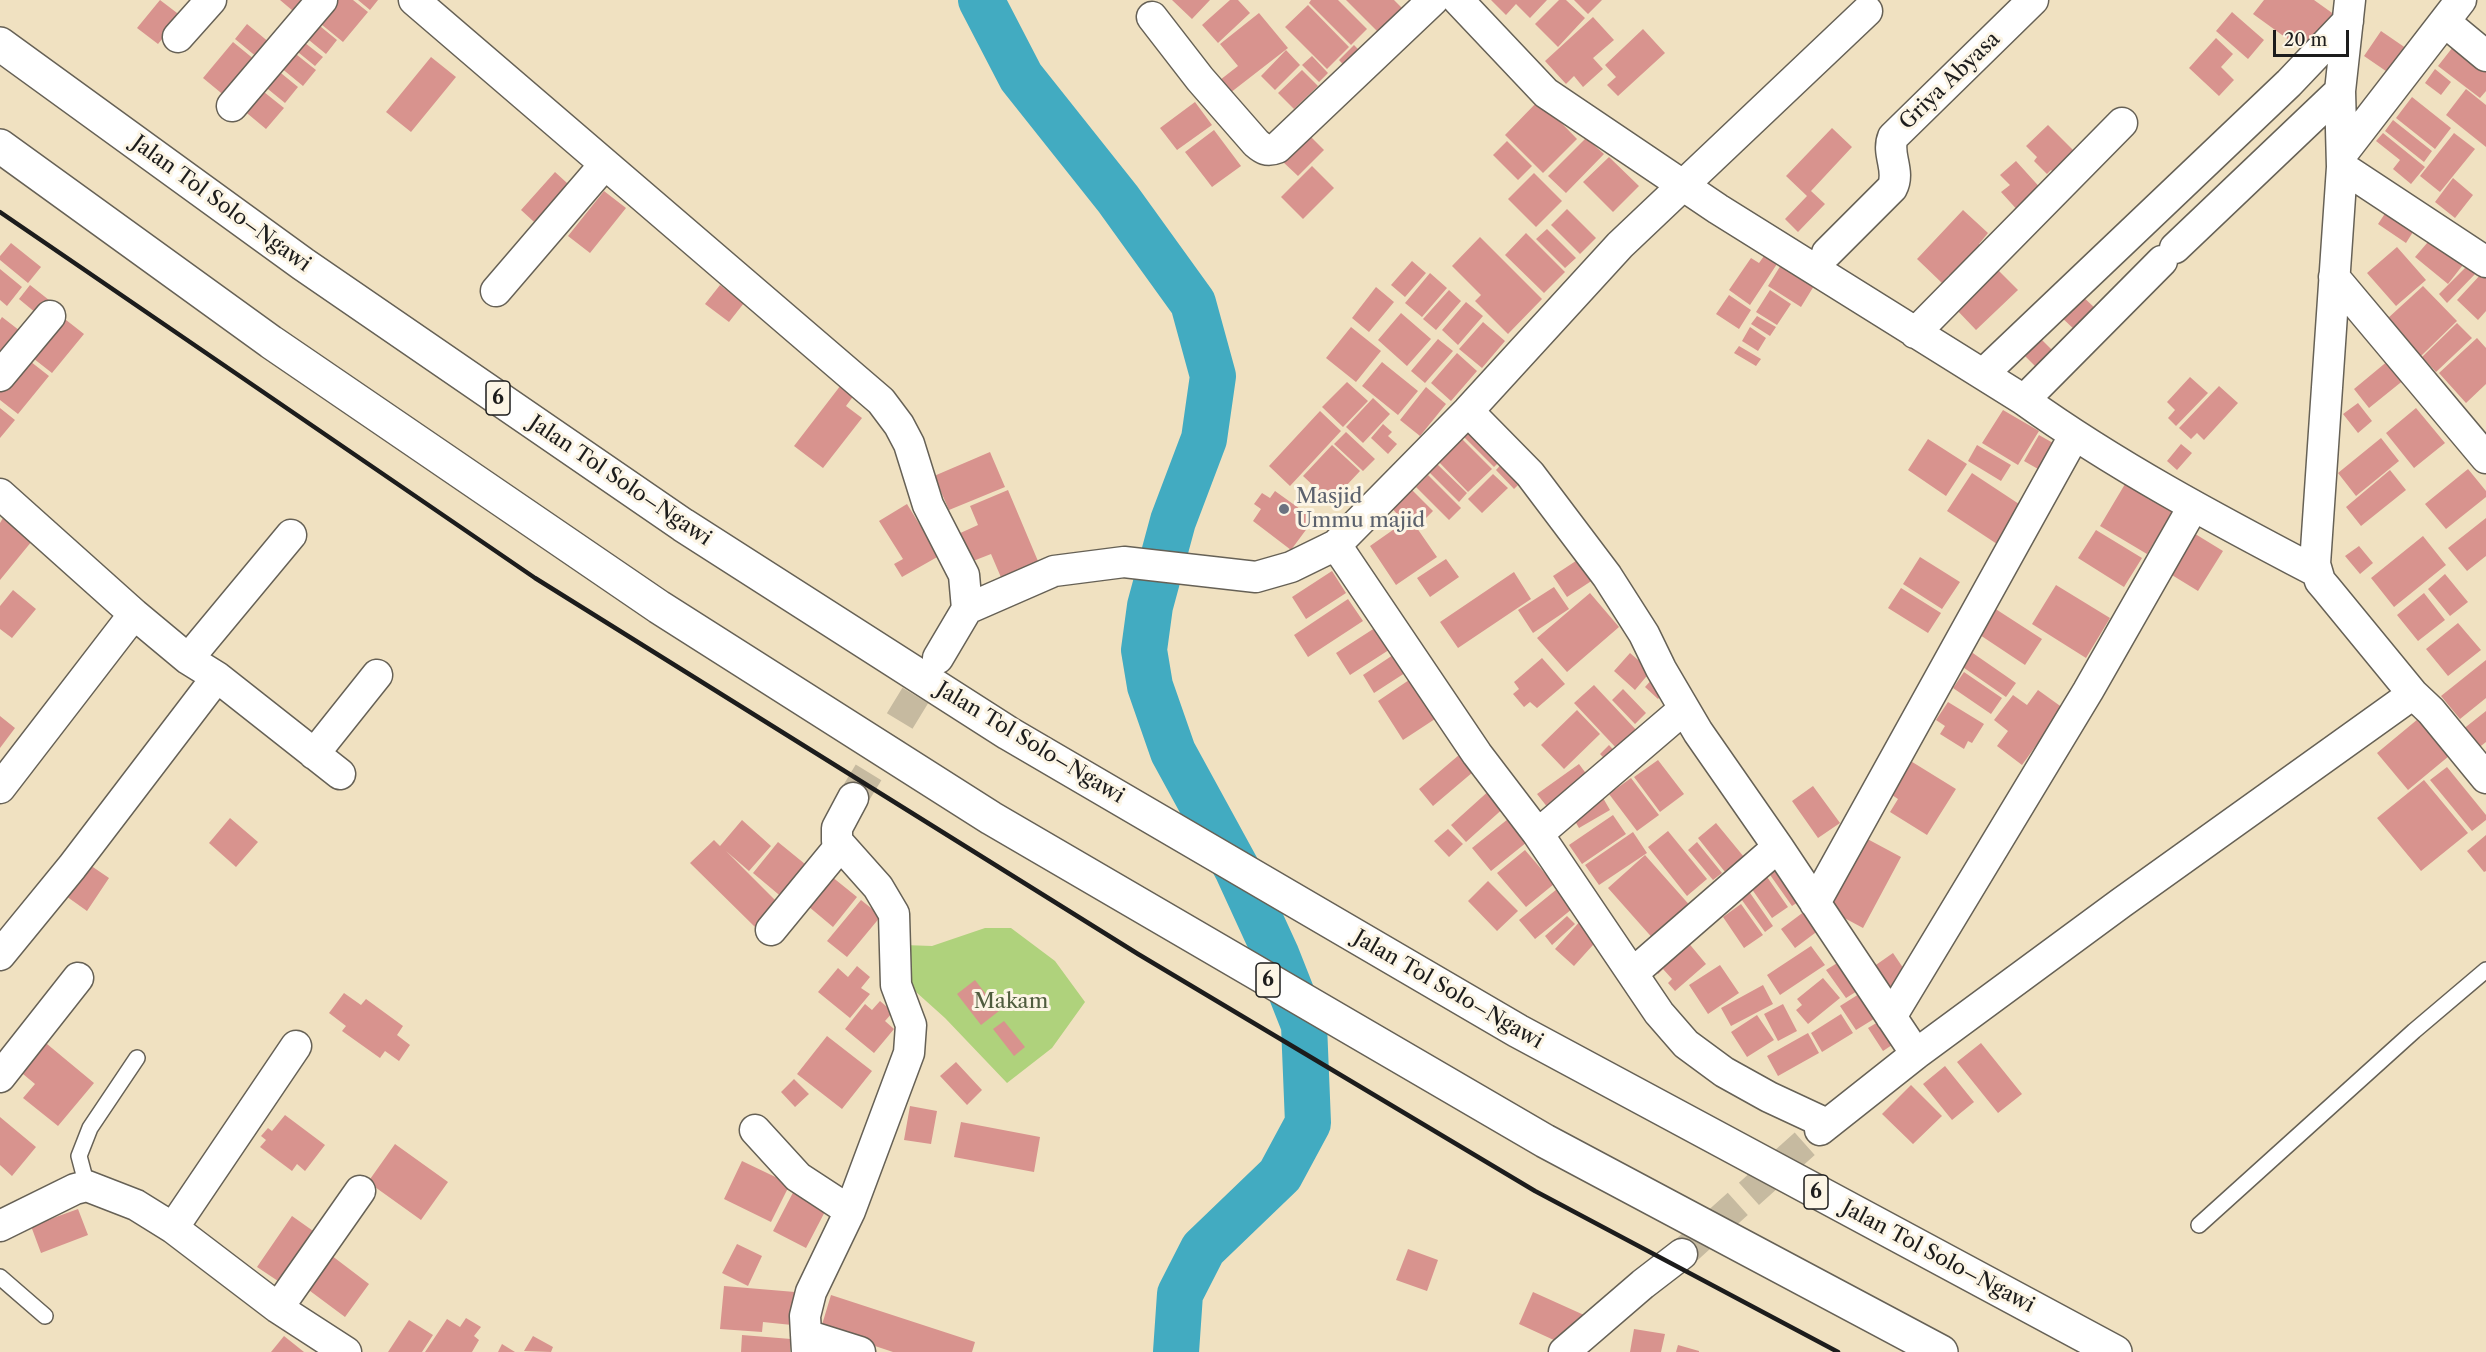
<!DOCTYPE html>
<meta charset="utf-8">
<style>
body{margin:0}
#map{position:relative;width:2486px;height:1352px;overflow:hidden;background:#f0e1c1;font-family:"Libre Caslon Text",serif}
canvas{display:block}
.scale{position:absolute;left:2273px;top:30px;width:76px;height:27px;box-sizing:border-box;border:3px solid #1c1c1c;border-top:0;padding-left:8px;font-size:18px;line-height:21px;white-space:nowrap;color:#1c1c1c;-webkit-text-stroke:4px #fcf5e5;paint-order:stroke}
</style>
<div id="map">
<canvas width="2486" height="1352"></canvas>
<div class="scale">20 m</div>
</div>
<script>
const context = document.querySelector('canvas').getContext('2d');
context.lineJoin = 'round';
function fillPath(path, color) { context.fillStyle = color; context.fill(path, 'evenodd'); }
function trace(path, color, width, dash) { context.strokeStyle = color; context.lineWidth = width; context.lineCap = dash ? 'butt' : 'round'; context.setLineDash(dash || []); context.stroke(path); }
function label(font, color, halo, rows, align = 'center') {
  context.font = font + ' "Libre Caslon Text",serif'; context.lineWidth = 6; context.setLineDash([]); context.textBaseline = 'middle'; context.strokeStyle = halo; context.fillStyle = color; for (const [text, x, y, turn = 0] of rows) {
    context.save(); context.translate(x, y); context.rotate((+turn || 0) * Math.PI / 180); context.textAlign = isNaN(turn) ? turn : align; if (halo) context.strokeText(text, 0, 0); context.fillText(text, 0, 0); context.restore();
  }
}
fillPath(new Path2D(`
 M985 928H1011L1055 961 1085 1002 1052 1048 1007 1083 945 1018 906 983 904 945 932 946Z`), '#afd27c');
trace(new Path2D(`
 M981 0 1021 77 1118 199 1193 303 1213 376 1204 439 1173 521 1150 606 1144 650 1150 686 1173 752 1237 869 1276 954 1304 1025 1308 1123 1280 1175 1203 1249 1180 1294 1176 1352`), '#42abc1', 46);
fillPath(new Path2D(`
 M160 0 181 16 158 44 137 28Z
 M280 0H313L299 16Z
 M332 0H353L368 12 343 42 316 20Z
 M358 0H378L370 10Z
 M1172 0H1210L1192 19Z
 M1230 0H1238L1250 13 1218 43 1202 25Z
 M1311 0H1338L1367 29 1351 45 1309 3Z
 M1346 0H1394L1407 13 1383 37Z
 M1491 0H1547L1530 18 1516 4 1506 15Z
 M1559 0H1566L1585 18 1558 47 1535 24Z
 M1574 0H1602L1588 14Z
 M2264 0H2314L2335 15 2307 53 2253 14Z
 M1308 5 1349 47 1327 69 1285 27Z
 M2232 12 2264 40 2248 59 2216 31Z
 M1259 13 1288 48 1230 93 1220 80 1238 66 1220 44Z
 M1593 17 1614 40 1593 58 1603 69 1583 87 1574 76 1566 84 1545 61Z
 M315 22 337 40 326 54 304 36Z
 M247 24 270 43 258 58 235 39Z
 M1643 29 1665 53 1618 96 1607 85 1616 77 1605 65Z
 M2381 31 2416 55 2399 80 2364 56Z
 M2216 38 2233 54 2221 67 2234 80 2219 96 2189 68Z
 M2460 38 2486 59V91L2480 98 2438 66Z
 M300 39 323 57 315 66 293 48Z
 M233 42 255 60 226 97 203 78Z
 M1354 45 1364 55 1348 70 1339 60Z
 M1286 50 1300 65 1275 90 1261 76Z
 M292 51 316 70 303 86 280 67Z
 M1312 56 1328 73 1319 82 1302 65Z
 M431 57 456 77 411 132 386 112Z
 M276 69 298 87 285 103 263 85Z
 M2435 69 2451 82 2441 95 2425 83Z
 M1302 70 1318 86 1294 109 1278 93Z
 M259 88 284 108 266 129 242 109Z
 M2466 89 2486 105V147L2446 115Z
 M2412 97 2451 128 2435 149 2396 118Z
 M1539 100 1577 139 1543 173 1505 135Z
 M1195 102 1212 125 1177 150 1160 128Z
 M2393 120 2432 151 2424 162 2385 131Z
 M2048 125 2079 156 2058 177 2051 170 2047 174 2034 161 2037 157 2026 146Z
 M1832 128 1852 147 1811 191 1825 204 1798 232 1785 219 1807 196 1786 176Z
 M1214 130 1241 166 1212 187 1185 152Z
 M2383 133 2425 167 2411 184 2393 169 2400 160 2376 141Z
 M2454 133 2475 149 2440 192 2420 176Z
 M1308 134 1324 150 1298 176 1282 161Z
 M1586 138 1604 154 1566 193 1548 176Z
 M1507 141 1532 166 1518 180 1493 155Z
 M1609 157 1639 186 1613 212 1583 182Z
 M2016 161 2044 192 2020 213 2001 192 2010 185 2000 175Z
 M1312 166 1334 188 1303 219 1281 197Z
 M555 172 578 193 544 231 521 210Z
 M1534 173 1562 201 1536 227 1508 199Z
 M2453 178 2473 195 2455 218 2435 202Z
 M604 191 626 208 590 253 568 236Z
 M2390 206 2418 224 2406 243 2378 224Z
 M1567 209 1596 238 1580 254 1551 225Z
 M1963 210 1988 233 1979 244 1983 248 1954 280 1949 275 1942 283 1917 259Z
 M1547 229 1576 258 1565 268 1536 239Z
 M1526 233 1565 272 1544 293 1505 255Z
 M2434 235 2466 261 2448 284 2415 257Z
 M1480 237 1542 299 1508 334 1475 301 1481 295 1452 266Z
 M11 243 41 267 28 283 0 260V256Z
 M2397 247 2426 280 2396 306 2367 273Z
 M1764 256 1777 264 1750 305 1729 290 1751 258 1759 263Z
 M1784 260 1817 281 1801 307 1768 286Z
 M1412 261 1426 273 1405 297 1391 285Z
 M2470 263 2478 271 2447 303 2439 294Z
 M1995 267 2018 290 1976 330 1954 307Z
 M0 269 22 287 7 306 0 300Z
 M1430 273 1447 288 1422 317 1405 303Z
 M2482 273 2486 277V311L2478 320 2457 300Z
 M30 285 54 304 42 318 19 299Z
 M720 285 744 303 729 322 705 304Z
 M2423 286 2457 321 2421 356 2387 319Z
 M1376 287 1394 302 1369 332 1352 318Z
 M1449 290 1461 301 1436 330 1423 319Z
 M1770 290 1791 304 1777 325 1756 312Z
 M2079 293 2097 310 2077 332 2059 315Z
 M1729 295 1751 310 1739 329 1716 314Z
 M1466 302 1483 316 1458 345 1442 330Z
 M1401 313 1431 339 1407 366 1378 340Z
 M61 316 84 334 52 373 29 355Z
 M1757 316 1776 327 1770 336 1751 324Z
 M2 317 24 334 0 363V320Z
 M1483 322 1505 341 1482 368 1459 349Z
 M2457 323 2472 338 2436 372 2422 357Z
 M1351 327 1381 351 1356 382 1326 358Z
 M1750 327 1766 338 1758 351 1742 341Z
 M2477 338 2486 348V384L2466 403 2439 373Z
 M1438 339 1453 351 1425 383 1411 371Z
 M2041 339 2058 356 2041 372 2024 355Z
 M1739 346 1761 359 1756 366 1734 353Z
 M1457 353 1477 371 1451 401 1431 383Z
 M26 358 49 376 18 414 0 400V391Z
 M2389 360 2405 379 2369 408 2354 389Z
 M1382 362 1418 391 1398 415 1362 386Z
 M2190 377 2208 393 2176 426 2168 418 2175 410 2167 402Z
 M844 381 857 391 846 406 862 418 823 468 794 446Z
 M1347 382 1368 401 1343 427 1322 407Z
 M2219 386 2238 403 2204 440 2197 433 2191 439 2179 428Z
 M1426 387 1446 404 1420 436 1400 420Z
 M1373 398 1390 414 1363 443 1346 427Z
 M2358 403 2372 421 2358 433 2343 414Z
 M0 408 15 420 0 438Z
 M2416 408 2445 443 2414 468 2386 433Z
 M2003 410 2039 431 2018 465 1982 443Z
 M1320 411 1341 431 1290 486 1269 466Z
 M1473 420 1507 454 1494 467 1460 433Z
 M1383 424 1392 432 1388 436 1397 444 1388 454 1371 438Z
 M1346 432 1375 459 1363 471 1334 444Z
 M2039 435 2060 447 2045 473 2024 461Z
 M1459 436 1492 469 1468 492 1436 459Z
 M2381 438 2399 461 2356 496 2338 473Z
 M1928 439 1967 464 1946 496 1908 470Z
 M2181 444 2192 453 2177 470 2167 461Z
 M1332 445 1360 471 1331 502 1303 476Z
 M1977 445 2011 465 2001 481 1968 461Z
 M990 452 1005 487 949 510 934 476Z
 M1508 457 1527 476 1514 489 1496 470Z
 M1437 464 1467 493 1459 502 1429 472Z
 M2468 469 2486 491V497L2446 529 2425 504Z
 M2390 470 2406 490 2361 526 2346 507Z
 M1972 473 2022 506 1997 544 1947 511Z
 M1493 474 1508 488 1482 513 1468 499Z
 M1428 475 1461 508 1449 520 1416 487Z
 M2128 479 2175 508 2147 554 2100 526Z
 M1408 486 1433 511 1419 525 1404 511 1399 516 1389 505Z
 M1008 490 1043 573 1006 589 991 554 968 563 956 535 978 525 970 506Z
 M1275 491 1314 519 1291 550 1253 521 1261 509 1254 504 1262 493 1270 498Z
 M907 504 939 556 902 577 894 564 903 559 879 521Z
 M3 518 32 541 0 580V523Z
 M1410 518 1437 557 1396 585 1370 546Z
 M2486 518V556L2467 571 2448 548Z
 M2096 530 2142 558 2124 587 2078 558Z
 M2192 532 2223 551 2198 591 2167 572Z
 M2423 536 2446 565 2394 607 2371 578Z
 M2359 546 2373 563 2360 574 2345 556Z
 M1585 555 1599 576 1567 597 1553 576Z
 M1920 557 1960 582 1942 609 1903 584Z
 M1446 559 1459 577 1430 597 1417 578Z
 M1332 571 1346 593 1306 619 1292 597Z
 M1514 572 1531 599 1458 648 1440 622Z
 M2445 574 2468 602 2450 616 2428 589Z
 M2056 585 2110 618 2086 658 2032 624Z
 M1554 587 1569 609 1533 633 1518 610Z
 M1901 588 1941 613 1928 633 1888 608Z
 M13 590 36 609 12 638 0 629V606Z
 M1590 593 1619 627 1567 672 1537 638Z
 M2424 593 2445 620 2418 641 2397 615Z
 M1348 599 1363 621 1308 657 1294 635Z
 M1991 606 2042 639 2025 665 1974 631Z
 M2458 623 2481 650 2448 676 2426 649Z
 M1381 624 1395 646 1350 675 1336 653Z
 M1967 649 2016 683 2006 697 1957 663Z
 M1396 653 1408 671 1374 693 1363 675Z
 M1630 653 1651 671 1635 690 1614 671Z
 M1542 658 1565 684 1537 708 1530 702 1524 707 1513 694 1519 689 1514 682Z
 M2486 660V698L2460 719 2441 696Z
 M1964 672 2002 698 1991 714 1953 688Z
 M1654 677 1667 689 1658 699 1645 687Z
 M1412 678 1438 717 1403 740 1378 701Z
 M1594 685 1639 733 1619 751 1574 703Z
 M1623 689 1646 713 1635 724 1612 700Z
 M2038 690 2063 708 2022 765 1997 746 2008 731 1994 720 2013 695 2027 705Z
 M1948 702 1984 724 1972 743 1968 741 1964 749 1940 734 1945 726 1936 720Z
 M1577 710 1600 734 1564 769 1541 745Z
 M2486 711V742L2477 749 2462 730Z
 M0 716 15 728 0 748Z
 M2418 719 2449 756 2408 790 2377 753Z
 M1609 745 1619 756 1610 764 1600 754Z
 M1459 755 1473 772 1433 806 1419 789Z
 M1658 760 1684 794 1660 812 1634 777Z
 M1909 760 1956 789 1927 835 1890 812 1898 799 1889 793Z
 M1579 764 1593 783 1552 813 1537 794Z
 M2447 767 2486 815V820L2472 831 2430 780Z
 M1631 778 1659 815 1637 831 1609 794Z
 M2424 780 2468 833 2421 871 2377 818Z
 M1813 786 1840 823 1818 838 1792 801Z
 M1492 788 1507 805 1466 842 1451 825Z
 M1599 791 1610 810 1579 828 1568 809Z
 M1613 815 1626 834 1582 864 1569 845Z
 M230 818 258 842 236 867 209 843Z
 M1508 819 1527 842 1491 871 1472 848Z
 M742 820 771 846 749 871 726 851 779 904 756 928 690 863 714 840 720 846Z
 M1716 823 1744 857 1725 872 1698 838Z
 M1448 829 1463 844 1449 857 1434 841Z
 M1668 831 1707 879 1687 896 1648 847Z
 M1633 832 1647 853 1599 885 1585 865Z
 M1860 835 1901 857 1863 928 1822 906Z
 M2486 835V871L2484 872 2467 851Z
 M778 842 816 873 790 904 753 873Z
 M1697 842 1722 873 1713 880 1688 850Z
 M1525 850 1554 884 1526 907 1497 873Z
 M1645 855 1693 909 1656 942 1608 888Z
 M1782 861 1807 896 1792 906 1768 872Z
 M87 863 109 878 87 911 66 896Z
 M826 872 857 897 833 927 802 901Z
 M1765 874 1788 907 1772 918 1749 885Z
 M1488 881 1518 911 1497 931 1468 901Z
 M1557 889 1572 909 1535 939 1519 920Z
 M1748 890 1773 926 1765 932 1739 896Z
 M861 900 881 916 847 957 827 941Z
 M1741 904 1763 935 1744 948 1723 917Z
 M1809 908 1823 927 1795 948 1781 929Z
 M1567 916 1575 924 1552 945 1545 936Z
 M1583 918 1602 935 1574 966 1555 949Z
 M1682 935 1706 964 1675 991 1668 983 1672 979 1663 969 1658 974 1649 963Z
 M1811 946 1825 965 1780 995 1767 975Z
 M1893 953 1912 981 1892 995 1873 967Z
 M1842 960 1862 988 1846 998 1826 970Z
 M1720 965 1739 993 1708 1014 1689 985Z
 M857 966 870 977 861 988 870 994 850 1018 818 992 838 968 848 977Z
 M1823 978 1840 998 1808 1024 1796 1010 1802 1005 1797 999Z
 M975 980 999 1011 981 1025 957 994Z
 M1763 985 1773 1004 1731 1026 1721 1008Z
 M1867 989 1882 1014 1856 1030 1840 1006Z
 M344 993 361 1005 366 999 403 1026 397 1035 410 1045 399 1061 385 1051 380 1058 342 1031 346 1026 329 1013Z
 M880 1001 893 1012 885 1021 894 1029 874 1053 845 1029 865 1004 872 1010Z
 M1783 1004 1797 1031 1778 1041 1764 1014Z
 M1841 1014 1853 1033 1822 1052 1811 1033Z
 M1757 1015 1774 1040 1747 1057 1731 1032Z
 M1883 1019 1898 1041 1883 1051 1868 1028Z
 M1004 1021 1025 1047 1014 1056 993 1029Z
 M1808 1033 1819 1053 1778 1076 1767 1056Z
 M827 1036 872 1071 842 1109 797 1074Z
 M41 1039 94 1083 58 1126 23 1098 35 1084 17 1069Z
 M1981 1043 2022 1094 1998 1113 1957 1062Z
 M956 1062 982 1090 967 1105 940 1076Z
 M1945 1066 1974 1102 1952 1120 1923 1084Z
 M794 1079 809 1094 795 1107 781 1092Z
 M1911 1085 1942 1116 1913 1144 1882 1114Z
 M910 1106 937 1111 931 1144 904 1140Z
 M285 1115 325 1145 305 1171 297 1164 292 1171 260 1147 266 1140 261 1136 268 1128 272 1131Z
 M0 1117 36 1147 12 1176 0 1165Z
 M961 1122 1040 1137 1034 1172 954 1157Z
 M395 1144 448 1182 421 1220 368 1182Z
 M742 1161 790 1184 771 1222 724 1199Z
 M798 1183 831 1200 806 1248 773 1231Z
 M78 1209 88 1235 41 1253 31 1226Z
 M292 1216 316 1233 281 1283 257 1267Z
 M737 1244 762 1256 748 1286 722 1273Z
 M323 1249 369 1284 345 1317 298 1282Z
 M1408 1249 1438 1260 1427 1291 1396 1280Z
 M724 1286 795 1292 792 1325 763 1322 762 1332 720 1329Z
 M1533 1292 1584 1315 1569 1347 1519 1324Z
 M831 1295 975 1342 972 1352H893L821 1328Z
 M466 1318 481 1327 474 1336 479 1340 472 1352H425L447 1319 460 1327Z
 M409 1320 433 1335 422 1352H388Z
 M1634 1329 1665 1334 1661 1352H1630Z
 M742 1335 791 1339 790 1352H741Z
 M284 1336 304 1352H271Z
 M533 1336 553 1347 551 1352 524 1351Z
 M502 1344 515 1352H498Z
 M1678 1345 1699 1351V1352H1676Z`), '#d8938e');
trace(new Path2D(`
 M853 798 938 658
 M1682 1254 1820 1130`), '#c6baa0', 30, [30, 15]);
const lane = new Path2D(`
 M87 1186 79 1156 90 1128 137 1058
 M2199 1225 2414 1031 2486 970
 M0 1277 45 1316`);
const street = new Path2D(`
 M414 0 881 401 899 425 909 444 928 505 964 575 967 609 938 658
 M1458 0 1546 93 1718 209 2024 400C2116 466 2216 519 2317 572
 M1152 17 1200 79 1256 143C1263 149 1267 152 1277 148L1433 0
 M2445 22 2486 56
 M178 37 211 0
 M232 106 322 0
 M2342 154 2461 0
 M2342 167 2486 262
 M2175 248 2340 91
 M1827 253 1892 188C1901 171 1886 154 1893 137L2033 0
 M2334 277 2486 458
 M496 291 605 164
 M1915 333 2122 123
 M1983 374 2289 83 2348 21
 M0 376 50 316
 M2024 400 2162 261
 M1468 411 1530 474 1607 576 1644 634 1661 669 1698 732 1778 847 1916 1054
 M0 494 134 614 0 788
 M1336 545 1477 754 1538 834 1659 1013 1686 1044 1724 1072 1769 1097 1827 1124
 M967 609 1054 571 1124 562 1256 577 1291 567 1336 545 1468 411 1620 245 1867 11
 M134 614 188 659 217 677 340 774
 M188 659 291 535
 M2413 694 2431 711 2486 778
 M314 754 377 675
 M1538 834 1684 709
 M1815 903 2074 436
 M771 930 840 846
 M0 955 72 867 217 677
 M1633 973 1778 847
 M1891 1017 2088 691 2193 507
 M0 1077 78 978
 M755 1130 798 1177 850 1211
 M1820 1130 1916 1054 2121 903 2413 694 2326 588 2320 581 2315 564 2342 167 2340 91 2350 0
 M0 1226 75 1189 87 1186 136 1205 173 1228 278 1308 346 1352
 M173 1228 296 1046
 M278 1308 360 1191
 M806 1335 860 1352
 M807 1352 805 1316 811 1292 850 1211 909 1053 911 1025 896 985 894 914 878 887 837 841V828L853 798
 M1564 1352 1643 1284 1682 1254`);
const highway = new Path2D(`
 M0 44 303 264 683 525 1008 733 1518 1031 2115 1352
 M0 146 271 342 659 607 991 818 1545 1141 1941 1352`);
trace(lane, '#666156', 18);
trace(street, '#666156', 33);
trace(highway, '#666156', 36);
trace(lane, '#fff', 15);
trace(street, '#fff', 30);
trace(highway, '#fff', 33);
trace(new Path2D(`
 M0 212 535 578 1138 954 1535 1191 1838 1352`), '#1c1c1c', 4.5);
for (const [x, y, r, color] of [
 [1284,509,6,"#6b7280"]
]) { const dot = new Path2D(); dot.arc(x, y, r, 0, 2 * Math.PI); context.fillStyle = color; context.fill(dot); trace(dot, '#fcf5e5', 2); }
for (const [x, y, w] of [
 [498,398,24],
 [1268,980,24],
 [1816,1192,24]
]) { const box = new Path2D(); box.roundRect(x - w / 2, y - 17, w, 34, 4.5); context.fillStyle = '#fcf5e5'; context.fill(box); trace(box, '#1c1c1c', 1.5); }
label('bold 20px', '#1c1c1c', null, [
 ["6",498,398],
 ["6",1268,980],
 ["6",1816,1192]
]);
label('21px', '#1c1c1c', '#fcf5e5', [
 ["Griya Abyasa",1950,81,-44],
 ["Jalan Tol Solo–Ngawi",221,204,36],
 ["Jalan Tol Solo–Ngawi",620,481,34],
 ["Jalan Tol Solo–Ngawi",1030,743,31],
 ["Jalan Tol Solo–Ngawi",1448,990,30],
 ["Jalan Tol Solo–Ngawi",1938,1257,28]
]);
label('21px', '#5b616d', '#fcf5e5', [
 ["Masjid",1296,497],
 ["Ummu majid",1296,521]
], 'left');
label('21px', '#4f5c3e', '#fcf5e5', [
 ["Makam",1011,1002]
]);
</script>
